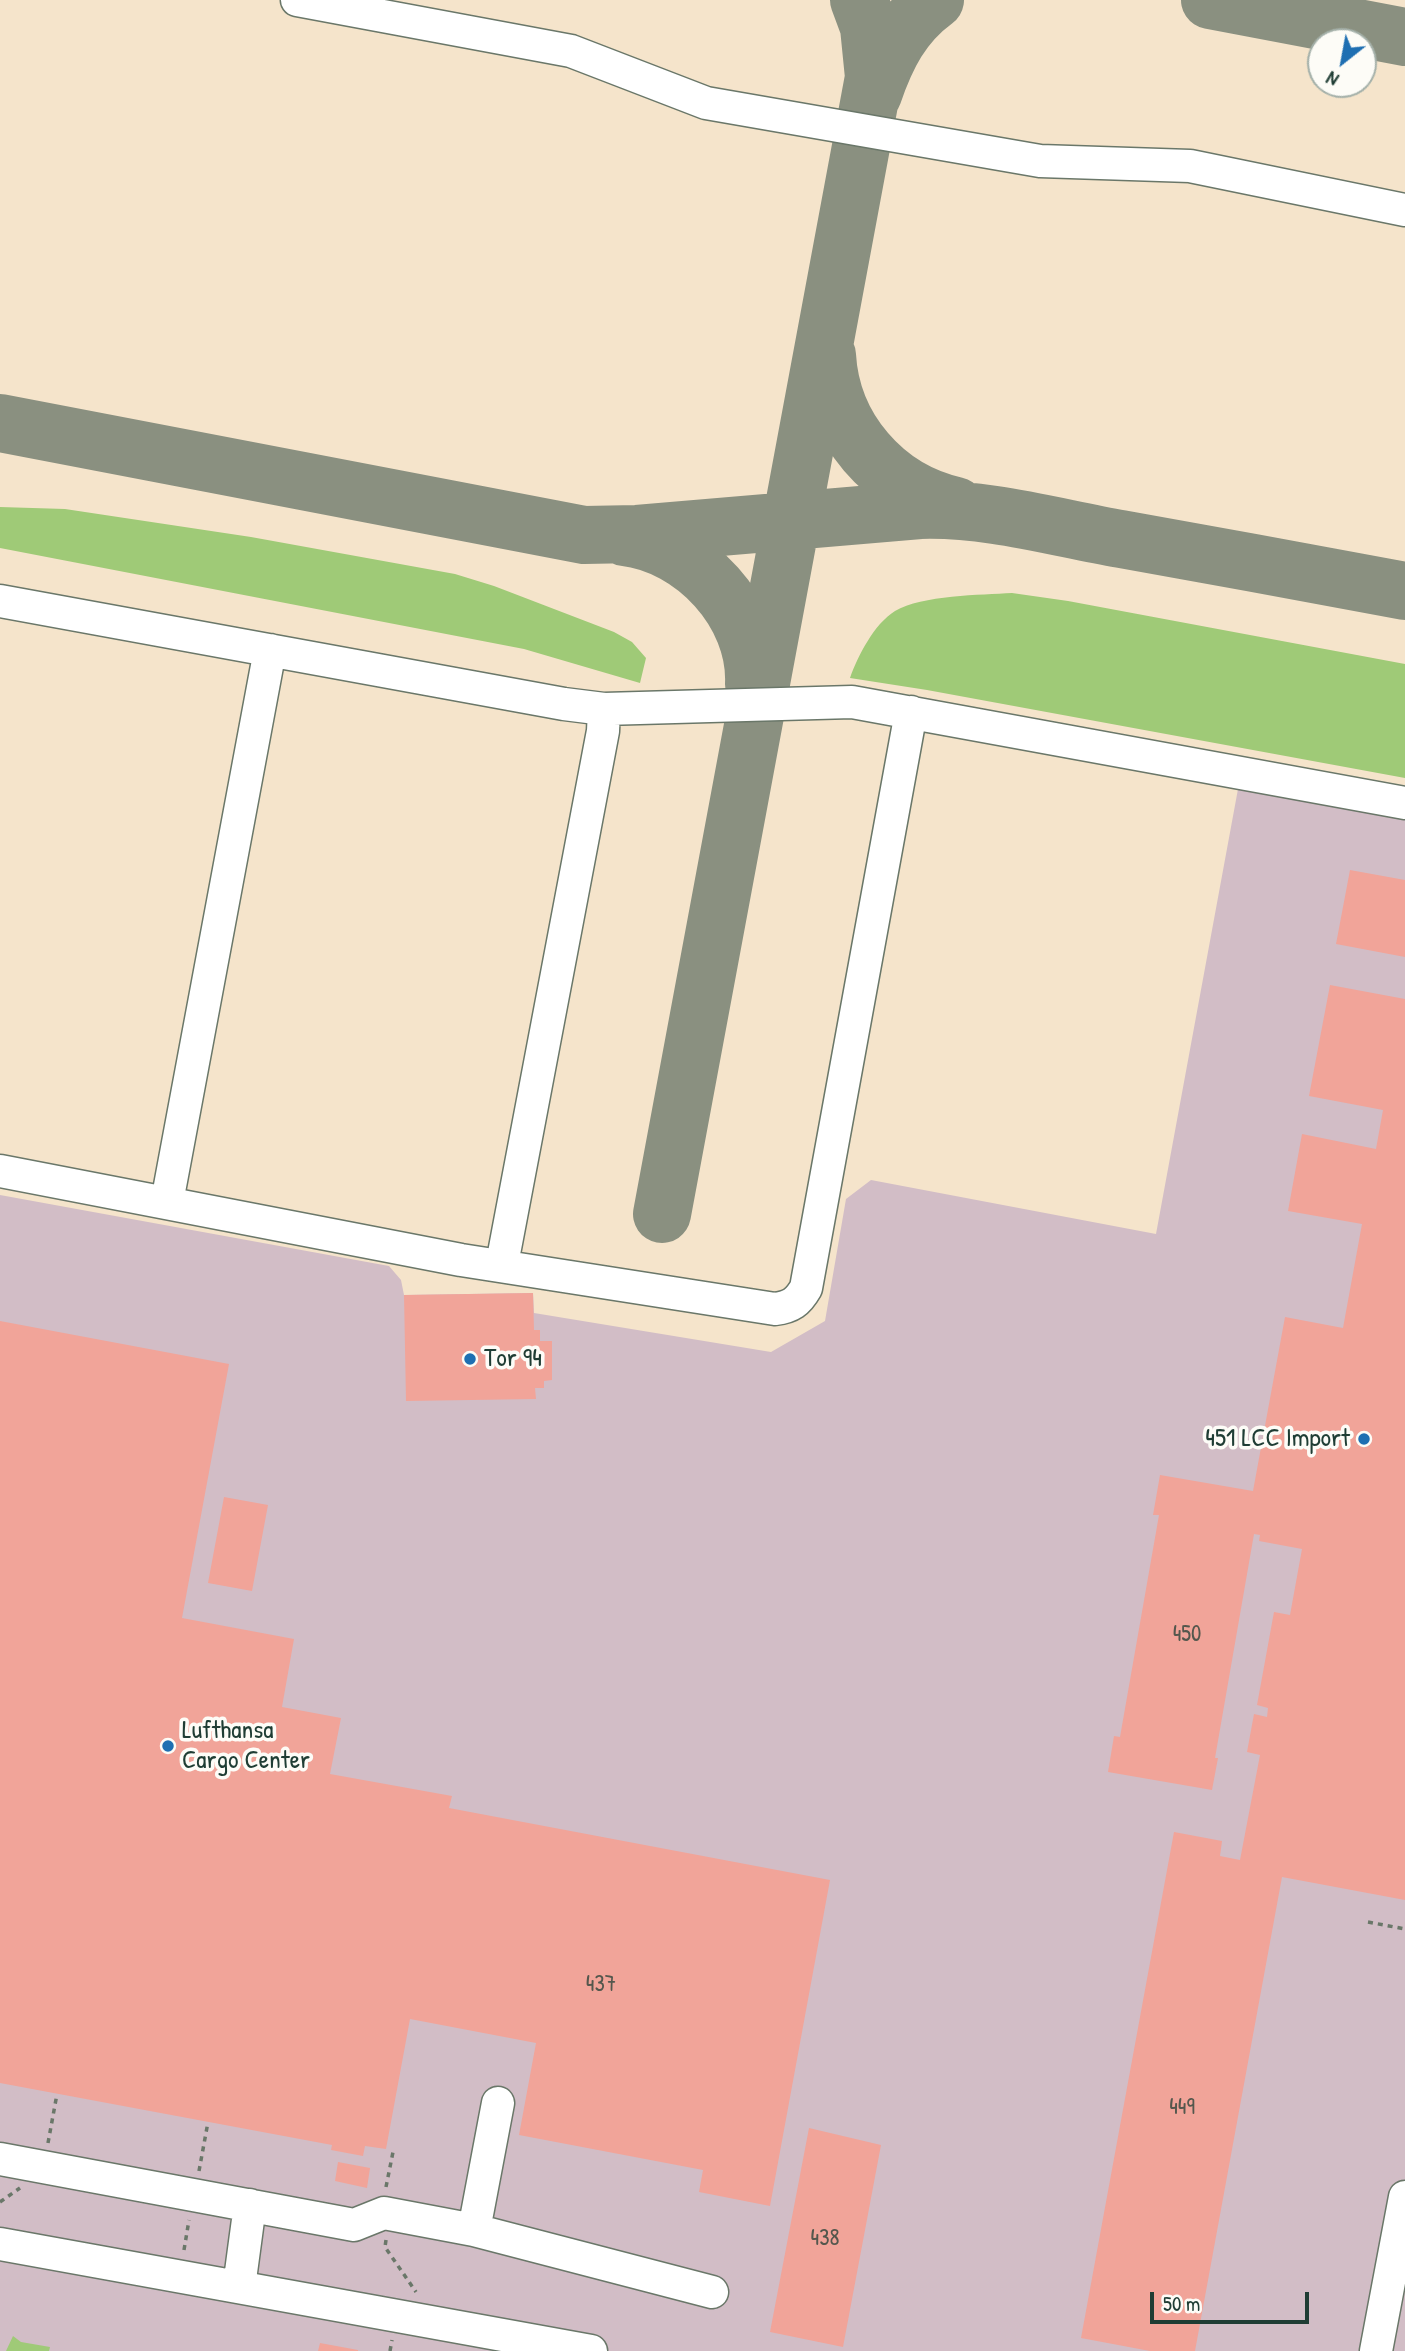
<!DOCTYPE html>
<style>
body{margin:0}
#map{position:relative;width:1405px;height:2351px;overflow:hidden;background:#f5e4cb;font-family:"Patrick Hand",sans-serif}
canvas{display:block}
.north{position:absolute;left:1307px;top:28px;width:70px;height:70px;box-sizing:border-box;background:#fdfcf7;border:2px solid #a4b0a9;border-radius:50%;rotate:211deg;font-size:19px;font-weight:700;line-height:28px;text-align:center;color:#1f3d34}
.north::after{content:'';display:block;margin:auto;width:24px;height:32px;background:#1f6fb2;clip-path:polygon(50% 0,100% 100%,50% 72%,0 100%)}
.scale{position:absolute;left:1150px;top:2292px;width:159px;height:32px;box-sizing:border-box;border:4px solid #1f3d34;border-top:0;padding-left:9px;font-size:21px;line-height:24px;white-space:nowrap;color:#1f3d34;-webkit-text-stroke:5px #fdfcf7;paint-order:stroke}
</style>
<div id="map">
<canvas width="1405" height="2351"></canvas>
<div class="north">N</div>
<div class="scale">50 m</div>
</div>
<script>
const context = document.querySelector('canvas').getContext('2d');
context.lineJoin = 'round';
function fillPath(path, color) { context.fillStyle = color; context.fill(path, 'evenodd'); }
function trace(path, color, width, dash) { context.strokeStyle = color; context.lineWidth = width; context.lineCap = dash ? 'butt' : 'round'; context.setLineDash(dash || []); context.stroke(path); }
function label(font, color, halo, rows, align = 'center') {
  context.font = font + ' "Patrick Hand",sans-serif'; context.lineWidth = 7; context.setLineDash([]); context.textBaseline = 'middle'; context.strokeStyle = halo; context.fillStyle = color; for (const [text, x, y, turn = 0] of rows) {
    context.save(); context.translate(x, y); context.rotate((+turn || 0) * Math.PI / 180); context.textAlign = isNaN(turn) ? turn : align; if (halo) context.strokeText(text, 0, 0); context.fillText(text, 0, 0); context.restore();
  }
}
fillPath(new Path2D(`
 M1238 789 1405 820V2351H0V1195L389 1266 401 1280 404 1295 533 1293 534 1313 771 1352 825 1321 846 1199 871 1180 1156 1234Z`), '#d2bdc6');
fillPath(new Path2D(`
 M0 507 65 509 251 537 455 574 494 586 614 632 632 642 646 658 640 683 524 649 0 548Z
 M1012 593 1068 601 1405 664V778L927 690 850 678C858 656 874 624 895 611 922 595 981 595 1012 593Z
 M13 2336 21 2342 50 2347 49 2351H6Z`), '#9fca77');
trace(new Path2D(`
 M1210 0 1405 37
 M873 94C886 56 902 24 935 0
 M827 355C831 428 884 490 956 506
 M0 423 584 535 637 534 920 510C990 508 1053 527 1121 539 1216 556 1310 573 1405 591
 M624 537C694 545 757 613 754 684
 M662 1214 874 77 869 27 859 0`), '#8a9080', 58);
fillPath(new Path2D(`
 M1350 870 1405 880V957L1336 944Z
 M1330 985 1405 999V1900L1282 1877 1195 2351H1150L1081 2338 1174 1832 1222 1841 1220 1856 1240 1860 1260 1755 1247 1752 1254 1714 1267 1717 1268 1708 1257 1705 1274 1612 1290 1615 1302 1549 1259 1541 1260 1535 1254 1534 1215 1758H1218L1212 1790 1108 1772 1114 1736 1120 1737 1159 1515H1153L1160 1475 1253 1491 1285 1317 1343 1328 1362 1224 1288 1211 1302 1134 1376 1149 1383 1110 1309 1096Z
 M533 1293 534 1330H540V1341H552V1380L544 1381V1388H535L536 1399 406 1401 404 1295Z
 M0 1321 229 1364 182 1618 294 1639 282 1707 341 1718 330 1774 452 1796 449 1808 830 1880 770 2206 699 2192 703 2170 519 2135 536 2043 410 2019 386 2149 365 2146 363 2156 331 2150 332 2145 0 2083Z
 M224 1497 268 1505 252 1591 208 1583Z
 M809 2128 881 2145 843 2347 770 2332Z
 M338 2162 370 2168 367 2188 335 2181Z
 M320 2343 358 2350V2351H318Z`), '#f1a499');
const minor = new Path2D(`
 M297 0 571 51 706 103 1040 161 1190 166 1405 210
 M0 601 564 704 604 709 852 702 1405 803
 M0 1171 461 1260 775 1309C791 1307 798 1302 806 1288L911 712
 M167 1202 270 650
 M502 1264 603 731 604 709
 M498 2103 474 2230 712 2292
 M0 2159 354 2225 384 2213 474 2230
 M0 2244 591 2351
 M239 2287 250 2205
 M1376 2351 1405 2197`);
trace(minor, '#6a7769', 35);
trace(new Path2D(`
 M1368 1922 1405 1929
 M48 2143 57 2094
 M199 2171 208 2122
 M386 2187 393 2152
 M0 2202 20 2188
 M386 2240 385 2247 416 2292
 M184 2250 189 2220
 M390 2351 392 2340`), '#6a7769', 3.5, [5, 5]);
trace(minor, '#fff', 32);
for (const [x, y, r, color] of [
 [470,1359,7,"#1f6fb2"],
 [1364,1439,7,"#1f6fb2"],
 [168,1746,7,"#1f6fb2"]
]) { const dot = new Path2D(); dot.arc(x, y, r, 0, 2 * Math.PI); context.fillStyle = color; context.fill(dot); trace(dot, '#fdfcf7', 2.5); }
label('23px', '#54574d', null, [
 ["450",1187,1635],
 ["437",601,1985],
 ["449",1182,2108],
 ["438",825,2239]
]);
label('26px', '#1f3d34', '#fdfcf7', [
 ["Tor 94",484,1359],
 ["451 LCC Import",1350,1439,"right"],
 ["Lufthansa",182,1731],
 ["Cargo Center",182,1761]
], 'left');
</script>
